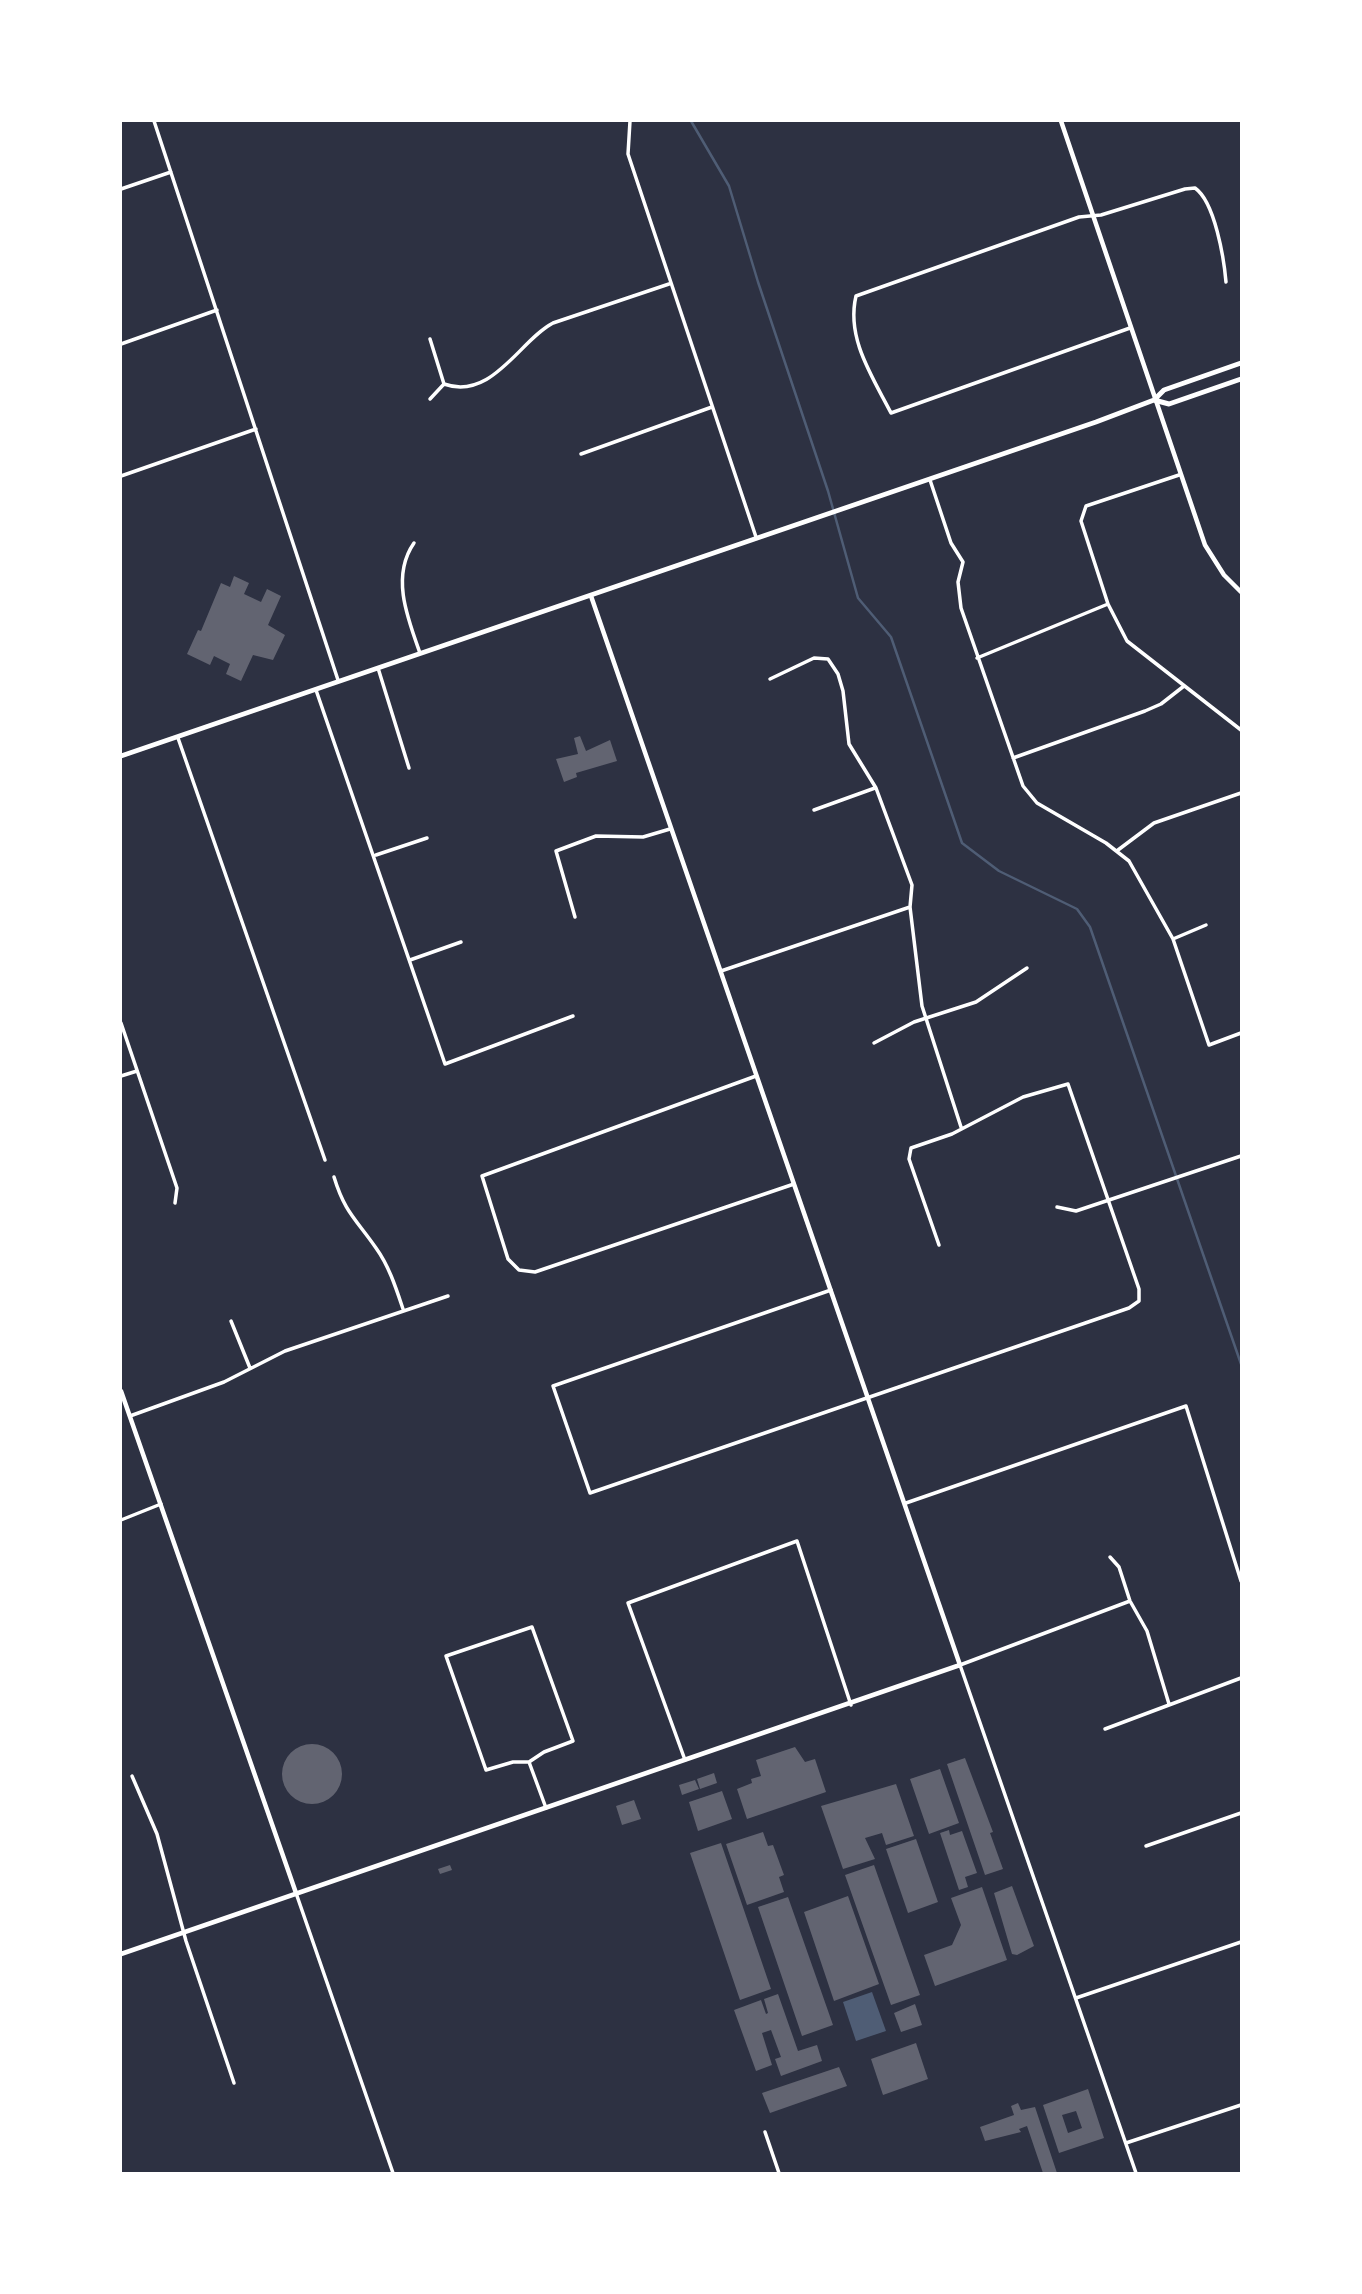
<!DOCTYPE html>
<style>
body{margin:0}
#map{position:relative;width:1362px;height:2294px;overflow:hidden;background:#2d3142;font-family:"DejaVu Sans",sans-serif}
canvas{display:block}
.frame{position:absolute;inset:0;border:122px solid #fff;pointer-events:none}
</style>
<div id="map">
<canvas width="1362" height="2294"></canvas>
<div class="frame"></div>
</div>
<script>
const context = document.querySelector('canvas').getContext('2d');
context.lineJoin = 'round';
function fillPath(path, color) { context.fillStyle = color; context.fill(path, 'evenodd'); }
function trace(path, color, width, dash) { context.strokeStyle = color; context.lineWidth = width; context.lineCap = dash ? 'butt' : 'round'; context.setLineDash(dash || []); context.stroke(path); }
fillPath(new Path2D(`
 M872 1992 886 2031 856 2041 843 2002Z`), '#4f5d75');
trace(new Path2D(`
 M691 121 729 186 758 282 828 491 858 598 891 637 962 843 999 871 1077 909 1090 927 1241 1364`), '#4f5d75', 2.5);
fillPath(new Path2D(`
 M234 576 249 583 244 594 261 602 267 589 281 596 268 625 285 635 273 660 253 655 241 681 226 674 230 664 214 656 210 665 187 654 198 630 201 631 221 583 230 587Z
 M580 736 586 751 610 740 617 761 576 773 577 777 564 782 556 759 578 754 574 738Z
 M282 1774a30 30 0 1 1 60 0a30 30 0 1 1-60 0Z
 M795 1747 805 1762 815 1759 826 1792 747 1819 737 1789 752 1783 751 1779 761 1776 756 1760Z
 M965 1758 993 1832 990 1833 1003 1869 985 1875 947 1764Z
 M940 1769 959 1823 929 1834 910 1779Z
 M714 1773 717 1783 700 1789 697 1779Z
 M695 1780 699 1789 682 1795 679 1785Z
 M896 1784 914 1836 886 1845 882 1833 865 1838 875 1859 843 1869 821 1806Z
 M722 1791 732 1819 698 1831 689 1802Z
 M634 1800 641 1819 622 1825 616 1806Z
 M949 1830 950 1835 962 1831 977 1873 965 1877 968 1887 959 1890 940 1833Z
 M763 1832 768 1846 773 1845 784 1875 779 1877 784 1892 747 1905 726 1844Z
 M916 1839 938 1902 908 1913 886 1849Z
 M721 1843 771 1989 740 2000 690 1853Z
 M450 1865 452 1870 440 1874 438 1869Z
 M874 1865 920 1995 891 2005 845 1875Z
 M1012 1886 1034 1946 1017 1955 1012 1954 994 1893Z
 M982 1887 1007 1960 935 1986 924 1955 952 1945 961 1925 951 1898Z
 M848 1896 879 1984 834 2001 804 1912Z
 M788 1897 833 2025 802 2036 758 1907Z
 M778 1994 798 2051 817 2045 822 2061 781 2076 775 2059 781 2057 771 2030 762 2033 772 2065 756 2071 734 2010 761 2000 766 2014 768 2013 764 1999Z
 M915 2004 922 2025 901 2032 894 2013Z
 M916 2043 928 2079 883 2095 871 2059Z
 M839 2067 847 2086 770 2113 762 2093Z
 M1088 2089 1104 2138 1059 2153 1043 2105ZM1076 2111 1082 2128 1068 2133 1062 2115Z
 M1018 2103 1021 2110 1035 2107 1057 2173H1043L1027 2126 1019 2129 1021 2132 985 2141 980 2127 1014 2115 1011 2106Z`), '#626471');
trace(new Path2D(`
 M154 121 338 680
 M630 121 628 154 756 537
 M121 189 171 172
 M1130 328 891 413C872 376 846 338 856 296L1079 217 1101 215 1185 189 1195 188C1215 202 1224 259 1226 282
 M430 339 444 384
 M121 344 217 310
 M430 399 444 384C492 401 520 340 553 323L669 284
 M581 454 712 407
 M1179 475 1086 506 1081 521 1108 604 1127 641 1241 730
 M121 476 256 429
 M930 480 951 543 963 562 958 582 961 608 1023 786 1037 803 1106 843 1129 861 1173 939 1209 1045 1241 1033
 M414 543C391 576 407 617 420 653
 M977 658 1108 604
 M378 668 409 768
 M770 679 814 658 828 659 838 674 843 691 849 744 876 788 912 885 910 907 922 1006 961 1127
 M316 690 445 1064 573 1016
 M178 738 325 1160
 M1013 758 1145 711 1161 704 1184 686
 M814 810 875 788
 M1118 850 1154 823 1241 793
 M376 855 427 838
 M575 917 556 851 596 836 643 837 670 829
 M1173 939 1206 925
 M410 960 461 942
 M721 971 910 907
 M121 1023 177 1188 175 1203
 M874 1043 914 1022 976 1002 1027 968
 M121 1076 137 1071
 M756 1076 482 1176 508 1259 519 1270 535 1272 794 1184
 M334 1177C345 1213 356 1219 376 1248 389 1266 396 1288 403 1309
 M1057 1207 1076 1211 1241 1156
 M831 1290 553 1386 590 1493 1129 1308 1139 1301V1289L1068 1084 1023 1097 952 1134 911 1148 909 1159 939 1245
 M231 1321 250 1368
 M130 1416 224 1382 285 1351 448 1296
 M906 1503 1186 1406 1241 1581
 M121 1520 161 1504
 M1110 1557 1119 1567 1130 1601 1147 1631 1169 1704
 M1130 1601 960 1665 1136 2173
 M532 1627 573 1741 544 1752 529 1762H513L486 1770 446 1656Z
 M1105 1729 1241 1678
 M685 1760 628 1603 797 1541 851 1705
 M529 1762 546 1808
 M132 1776 157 1834 186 1941 234 2083
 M1146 1846 1241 1813
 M296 1893 393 2173
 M1076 1998 1241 1942
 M765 2132 779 2173
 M1126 2143 1241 2105`), '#fff', 3.5);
trace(new Path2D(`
 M1061 121 1205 545 1224 575 1241 592
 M121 1391 296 1893
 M121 1954 960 1665 591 596`), '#fff', 4.5);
trace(new Path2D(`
 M1154 400 1169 404 1241 379
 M121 756 1096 422 1154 400 1164 390 1241 363`), '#fff', 5);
</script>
